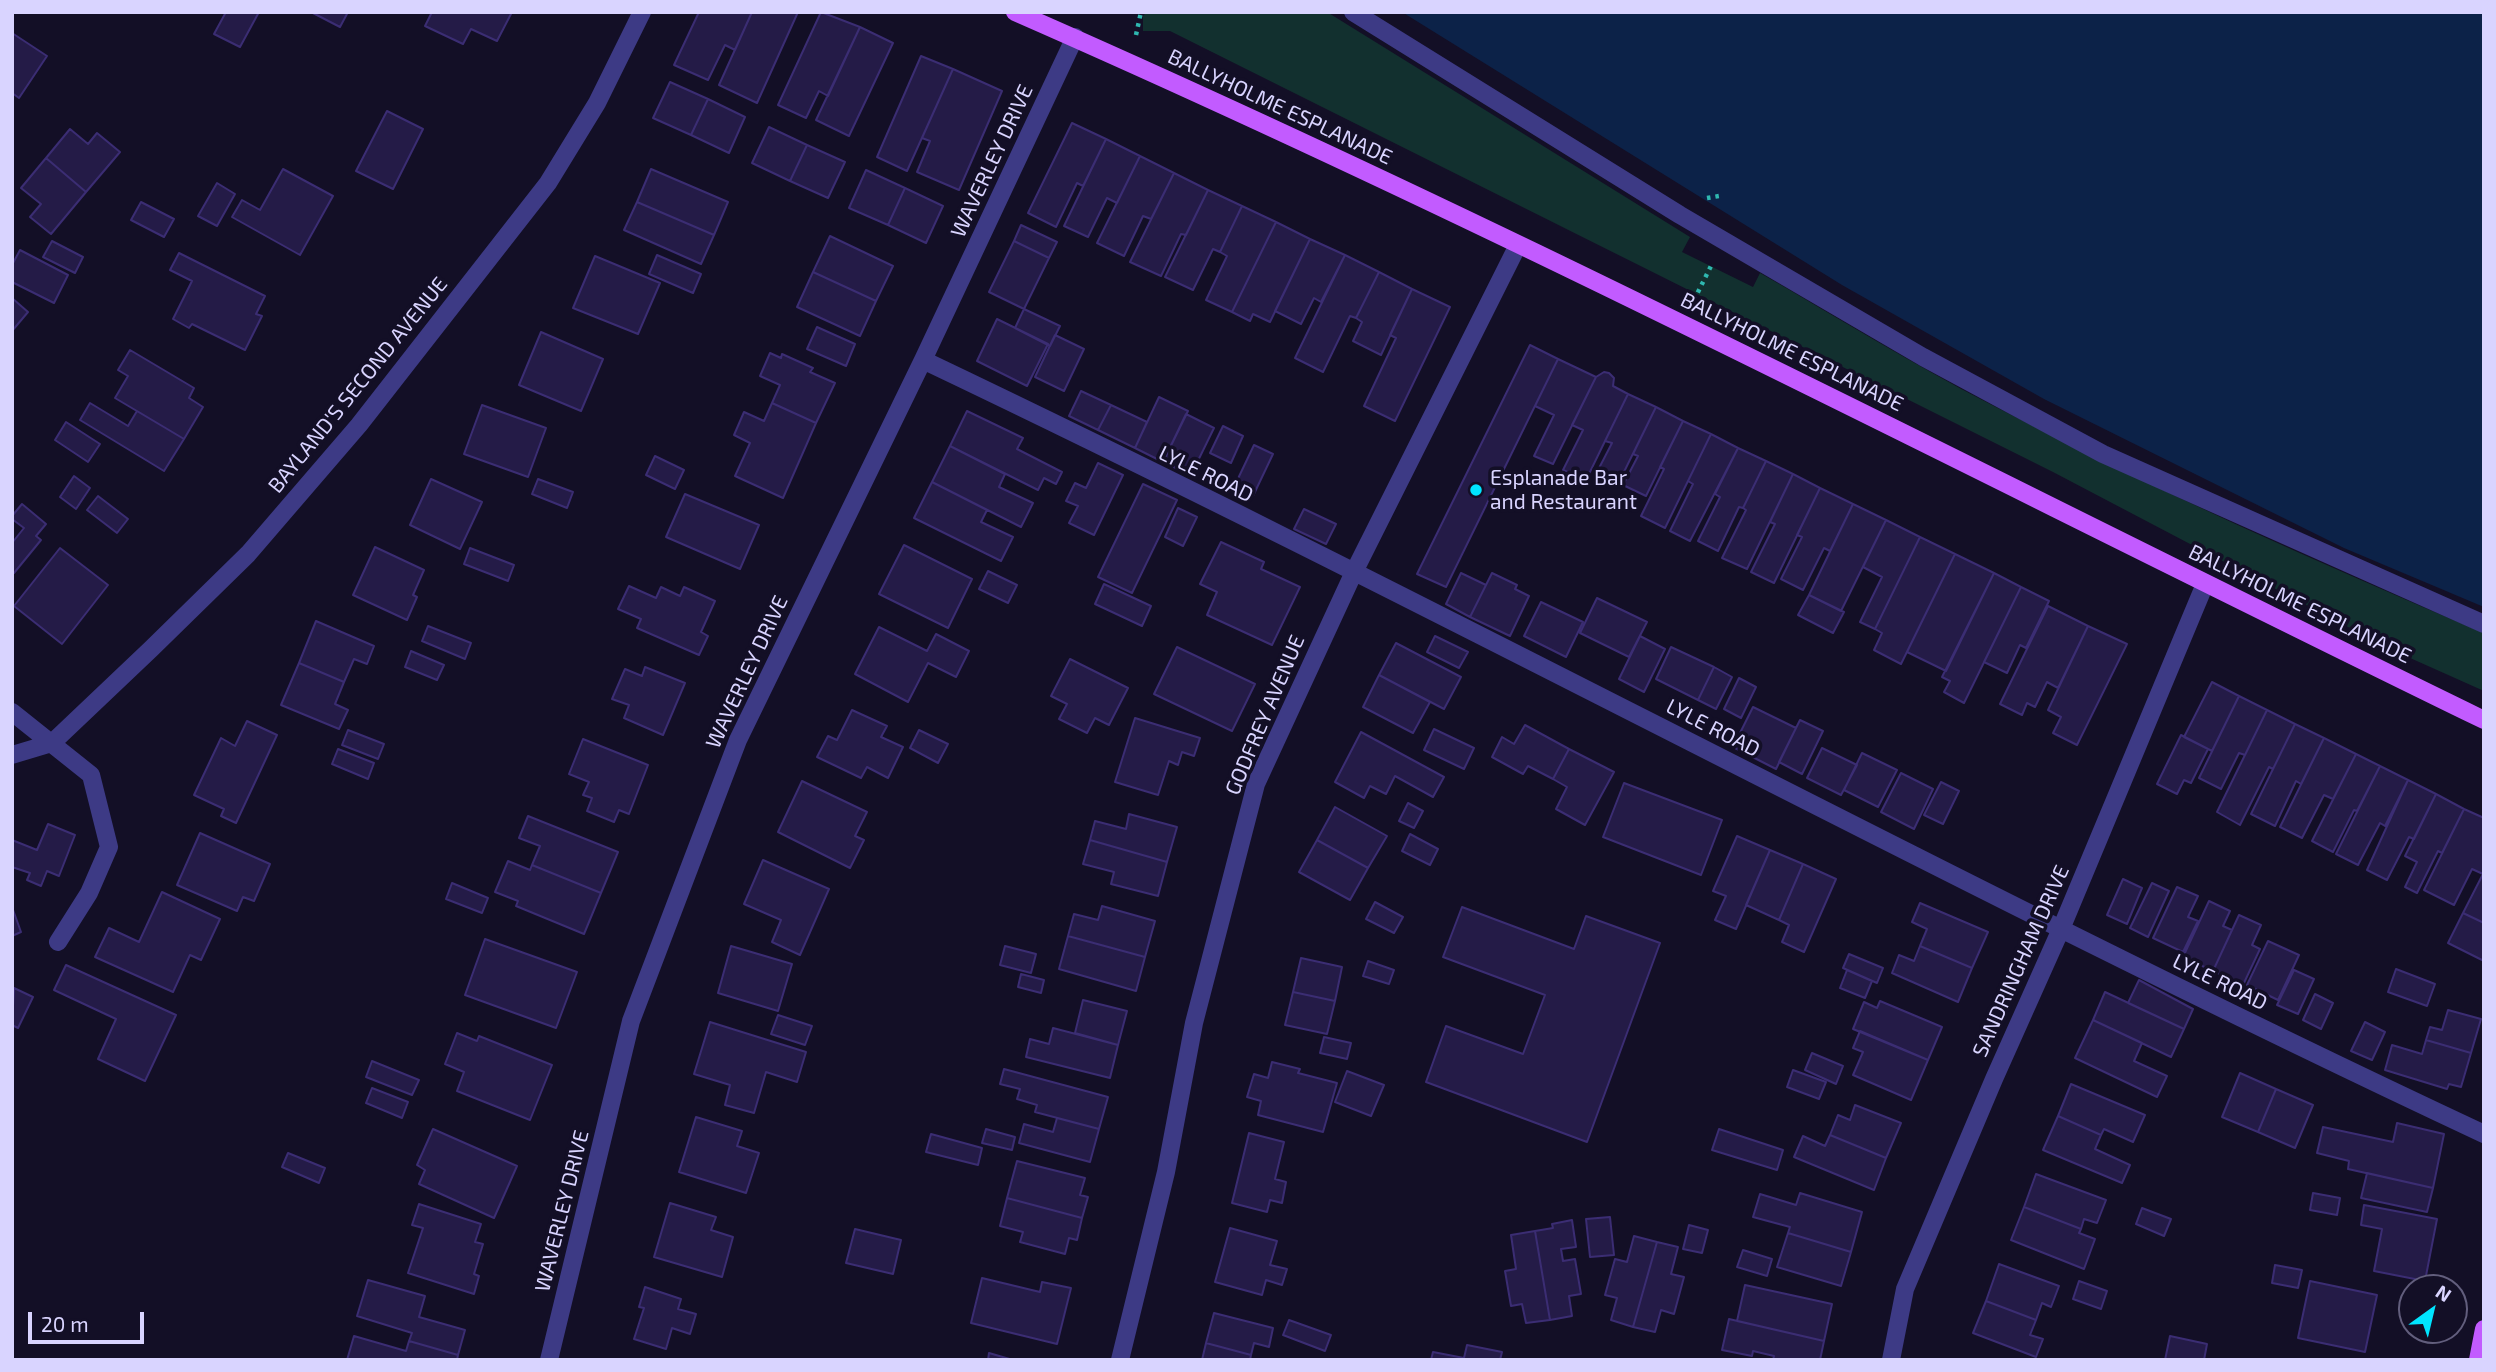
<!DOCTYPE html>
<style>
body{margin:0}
#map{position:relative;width:2496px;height:1372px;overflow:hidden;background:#130f26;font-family:"Exo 2",sans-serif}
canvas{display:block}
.frame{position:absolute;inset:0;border:14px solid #d9d4ff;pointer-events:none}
.north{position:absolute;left:2398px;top:1274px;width:70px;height:70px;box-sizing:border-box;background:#130f26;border:2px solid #625e7d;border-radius:50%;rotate:34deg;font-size:19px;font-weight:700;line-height:28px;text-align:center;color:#d9d4ff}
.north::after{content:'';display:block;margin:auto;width:24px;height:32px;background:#00e5ff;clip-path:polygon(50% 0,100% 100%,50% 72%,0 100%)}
.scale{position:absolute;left:28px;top:1312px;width:116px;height:32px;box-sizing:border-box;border:4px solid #d9d4ff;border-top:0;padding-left:9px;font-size:21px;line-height:24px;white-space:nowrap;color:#d9d4ff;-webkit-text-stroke:5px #130f26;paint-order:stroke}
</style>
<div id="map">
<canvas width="2496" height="1372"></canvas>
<div class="frame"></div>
<div class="north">N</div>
<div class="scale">20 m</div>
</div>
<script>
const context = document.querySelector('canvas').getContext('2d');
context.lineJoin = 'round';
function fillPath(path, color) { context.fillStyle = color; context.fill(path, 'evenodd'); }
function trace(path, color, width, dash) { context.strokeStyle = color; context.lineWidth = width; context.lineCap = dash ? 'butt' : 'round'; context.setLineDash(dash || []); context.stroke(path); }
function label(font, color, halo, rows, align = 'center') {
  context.font = font + ' "Exo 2",sans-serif'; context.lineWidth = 7; context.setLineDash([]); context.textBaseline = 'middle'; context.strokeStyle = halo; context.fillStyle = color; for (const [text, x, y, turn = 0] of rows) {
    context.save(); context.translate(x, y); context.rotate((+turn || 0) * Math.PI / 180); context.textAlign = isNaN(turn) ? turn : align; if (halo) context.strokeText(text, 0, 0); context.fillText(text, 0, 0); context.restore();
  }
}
fillPath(new Path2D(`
 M1147 12H1327L1690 237 1682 252 1753 287 1760 273C1837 317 1912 364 1990 404 2151 488 2316 562 2484 633V691L2390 649 2053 472 1170 31H1143V16Z`), '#12302f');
fillPath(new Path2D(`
 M1402 12H2484V607L2344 548 2044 399 1842 285Z`), '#0c2248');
const building = new Path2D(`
 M226 12H259L240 47 214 34Z
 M311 12H348L340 27Z
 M432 12H512L497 41 471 29 463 44 425 26Z
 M699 12H752L735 50 725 45 708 80 674 65Z
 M752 12H798L757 103 719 85Z
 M821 12 860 27 828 96 819 91 806 118 778 105Z
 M860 27 893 43 849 136 816 120Z
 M12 33 47 56 19 98 12 93Z
 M921 56 953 69 907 171 877 157Z
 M953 69 1002 91 959 190 917 172 930 141 922 138Z
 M670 82 708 99 691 135 653 118Z
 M708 99 745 117 729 153 691 135Z
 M387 111 423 129 393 189 356 171Z
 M1072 123 1106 139 1083 186 1077 183 1056 227 1028 213Z
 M769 127 807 145 790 181 752 163Z
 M70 129 88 144 97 133 120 152 86 192 46 158Z
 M1106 139 1140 156 1117 203 1107 198 1088 237 1064 226Z
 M807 145 845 162 828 198 790 181Z
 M1140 156 1174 173 1151 219 1143 216 1124 256 1097 243Z
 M46 158 86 192 51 234 30 217 41 204 21 188Z
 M283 169 333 196 300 255 232 217 242 200 260 210Z
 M651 169 728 202 714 235 637 202Z
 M866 170 905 188 888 225 849 208Z
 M1174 173 1208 190 1186 235 1181 234 1161 276 1130 262Z
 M217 183 235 194 217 226 198 216Z
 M905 188 943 206 926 243 888 225Z
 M1208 190 1242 206 1220 252 1213 249 1193 290 1165 277Z
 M141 202 174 219 164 237 131 220Z
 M637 202 714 235 701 264 624 230Z
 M1242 206 1276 222 1232 312 1206 300 1227 256 1220 252Z
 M1276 222 1310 239 1270 322 1253 314 1250 321 1232 312Z
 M1021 225 1057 242 1049 258 1014 241Z
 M830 236 893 266 876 301 813 272Z
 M1310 239 1345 255 1321 302 1314 298 1301 324 1275 311Z
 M52 241 83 257 75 273 43 257Z
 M1014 241 1049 258 1024 309 989 292Z
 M20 250 68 275 54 303 12 282V265Z
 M179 253 265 296 256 314 262 316 245 350 192 324 189 328 173 319 192 281 170 270Z
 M657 255 701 274 693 293 649 274Z
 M1345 255 1379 272 1356 318 1350 316 1323 372 1295 358Z
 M595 256 660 283 638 334 573 308Z
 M813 272 876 301 860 336 797 307Z
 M1379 272 1412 289 1381 355 1353 341 1362 322 1356 318Z
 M1412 289 1450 307 1395 421 1364 406 1396 338 1390 335Z
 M12 298 28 312 12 331Z
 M1024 309 1060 326 1050 346 1015 328Z
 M997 319 1048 344 1027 386 977 361Z
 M817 327 855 344 846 366 807 349Z
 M541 332 603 359 581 411 519 385Z
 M1055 335 1084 349 1064 391 1035 377Z
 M1530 345 1558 359 1446 587 1417 574Z
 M130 350 194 388 189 398 203 407 184 439 115 398 128 376 118 370Z
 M770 353 781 358 782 354 813 368 810 372 835 383 816 423 772 403 780 385 760 376Z
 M1558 359 1596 377 1553 464 1534 456 1554 415 1535 406Z
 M1604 372 1609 373 1614 378 1613 386 1628 394 1586 480 1563 470 1583 430 1572 425 1596 377Z
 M1081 391 1111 405 1098 430 1069 416Z
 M1628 394 1656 407 1619 482 1597 472 1612 443 1605 441Z
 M1159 397 1188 411 1163 462 1135 448Z
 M90 403 128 426 137 411 184 439 164 471 80 420Z
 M772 403 816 423 783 498 735 476 750 443 734 435 744 412 764 421Z
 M482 405 546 428 528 477 464 454Z
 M1111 405 1147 422 1135 448 1098 430Z
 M1656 407 1683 421 1646 496 1623 485 1638 456 1633 454Z
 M967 411 1023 438 1017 449 1062 472 1056 484 1044 478 1038 490 950 446Z
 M1186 414 1214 428 1191 475 1163 462Z
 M1683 421 1711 434 1665 528 1641 516 1664 469 1660 467Z
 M66 422 100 444 88 462 55 440Z
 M1223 426 1243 436 1231 463 1210 453Z
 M1711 434 1738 448 1690 541 1670 531 1693 484 1688 481Z
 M1254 445 1273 454 1253 496 1234 487Z
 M950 446 1005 474 999 487 1033 503 1021 527 932 482Z
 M1738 448 1766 461 1743 508 1739 507 1718 551 1698 541 1720 497 1715 494Z
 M655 456 684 470 675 489 646 475Z
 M1766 461 1793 474 1747 569 1722 558 1746 510 1743 508Z
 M1098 463 1123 475 1094 535 1069 523 1078 506 1066 501 1075 483 1086 488Z
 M1793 474 1820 488 1774 583 1751 572 1775 524 1770 522Z
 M74 476 90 488 76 509 60 497Z
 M431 479 482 502 460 549 410 525Z
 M538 479 573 492 567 508 532 494Z
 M932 482 987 510 981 522 1013 537 1001 561 914 518Z
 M1143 484 1177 500 1132 593 1098 577Z
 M1820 488 1853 504 1830 551 1824 548 1803 590 1781 579 1802 537 1797 535Z
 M685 494 759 525 740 569 666 537Z
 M98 496 128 519 117 533 87 510Z
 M22 504 46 524 36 536 41 540 14 573 12 572V543L24 528 12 519V516Z
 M1853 504 1886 520 1841 611 1809 595Z
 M1178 508 1197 517 1183 546 1165 537Z
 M1304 509 1336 524 1326 544 1294 529Z
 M1886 520 1920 537 1875 629 1860 622 1882 577 1863 567Z
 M1920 537 1955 554 1901 664 1874 650 1882 633 1875 629Z
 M1221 542 1264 562 1261 569 1300 587 1272 645 1207 615 1217 592 1200 584Z
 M904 545 972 579 948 628 879 594Z
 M375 547 424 570 413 595 417 597 407 620 353 595Z
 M60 548 108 585 62 644 14 606Z
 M470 548 514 565 508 581 464 564Z
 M1955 554 1994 573 1946 671 1907 652Z
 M988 571 1017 585 1008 603 979 589Z
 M1461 573 1486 585 1470 617 1446 604Z
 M1492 573 1517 585 1515 589 1529 596 1510 636 1470 617Z
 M1994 573 2021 587 1964 703 1944 692 1950 681 1942 677Z
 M1104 584 1151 606 1142 626 1095 604Z
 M629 586 656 598 661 587 680 596 684 587 715 601 701 632 708 636 699 655 637 628 641 619 618 609Z
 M2021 587 2049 601 2026 648 2020 645 2007 673 1984 662Z
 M1809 595 1844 612 1833 633 1798 615Z
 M1597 598 1647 622 1629 657 1580 633Z
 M1541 602 1583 622 1566 657 1524 636Z
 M2048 606 2088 626 2058 688 2047 682 2035 707 2027 703 2022 715 2000 704Z
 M316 621 374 646 367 664 354 659 344 682 299 663Z
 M428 626 471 643 465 659 422 641Z
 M2088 626 2127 644 2077 745 2053 733 2061 717 2048 710Z
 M879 627 927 651 936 634 969 651 956 677 928 663 908 702 855 674Z
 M1435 636 1468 652 1459 668 1427 652Z
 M1640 636 1665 649 1644 692 1619 679Z
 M1396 643 1461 677 1444 709 1379 675Z
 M1177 647 1255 684 1232 731 1154 694Z
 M1671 647 1714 667 1698 700 1656 679Z
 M411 651 444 665 437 680 405 667Z
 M1070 659 1128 688 1109 725 1095 718 1087 733 1059 719 1067 704 1051 696Z
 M299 663 344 682 335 704 348 710 339 729 281 705Z
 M645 667 685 683 663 735 624 718 629 705 612 699 625 669 642 676Z
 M1714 667 1732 677 1716 709 1698 700Z
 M1379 675 1430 702 1413 733 1363 707Z
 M1739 678 1756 687 1741 718 1724 709Z
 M2212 682 2239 696 2212 751 2184 737Z
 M2239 696 2267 710 2245 755 2239 753 2221 789 2199 778Z
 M1753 707 1796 728 1776 769 1733 747Z
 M852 710 887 726 881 737 903 747 888 778 867 767 861 778 817 757 828 736 837 740Z
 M2267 710 2295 724 2273 769 2269 767 2240 825 2217 812Z
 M1135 718 1200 738 1194 756 1182 752 1178 765 1169 761 1158 795 1115 782Z
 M1800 720 1823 731 1802 774 1779 762Z
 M247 721 277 735 236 823 221 816 224 809 194 795 221 738 235 746Z
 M2295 724 2324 738 2301 784 2296 781 2275 826 2251 814Z
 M1525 725 1569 749 1553 779 1528 766 1523 774 1492 757 1502 737 1514 744Z
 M1434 729 1474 748 1464 769 1424 750Z
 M348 730 384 744 378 759 342 745Z
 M919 730 948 744 938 763 910 748Z
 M1361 732 1444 777 1433 797 1395 776 1386 794 1370 786 1364 798 1335 782Z
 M2181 735 2208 749 2191 783 2184 780 2177 794 2157 784Z
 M2324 738 2356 754 2333 799 2324 795 2302 838 2280 827Z
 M583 739 648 765 629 814 619 810 614 822 587 811 592 798 583 795 589 782 569 774Z
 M1822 748 1857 765 1841 795 1807 778Z
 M338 749 374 763 368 779 332 764Z
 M1569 749 1614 772 1585 825 1556 809 1567 787 1553 779Z
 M1862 753 1897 770 1878 807 1844 790Z
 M2356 754 2380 766 2357 811 2354 810 2333 852 2312 841Z
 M2380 766 2408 780 2385 826 2380 823 2358 865 2336 854Z
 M1901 773 1933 789 1914 829 1881 812Z
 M2408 780 2436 794 2414 839 2409 837 2387 880 2367 870Z
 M802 781 867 812 855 836 864 840 850 868 778 832Z
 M1941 782 1959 791 1943 824 1924 815Z
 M1624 783 1722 820 1701 875 1603 837Z
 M2436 794 2464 809 2442 853 2438 851 2417 893 2405 887 2417 862 2405 856Z
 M1408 803 1423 811 1414 828 1399 821Z
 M1335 807 1387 836 1368 868 1317 840Z
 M2464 809 2484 818V872L2483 874 2472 869 2454 905 2424 890Z
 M1129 814 1177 827 1167 862 1090 840 1095 821 1126 829Z
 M528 816 618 852 601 893 532 865 540 846 519 838Z
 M48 824 75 835 59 876 47 871 41 886 27 880 30 873 12 867V840L37 850Z
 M200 833 270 864 254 901 243 897 237 911 177 885Z
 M1410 834 1438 849 1430 865 1402 851Z
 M1737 836 1770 850 1736 929 1715 920 1726 896 1713 891Z
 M1090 840 1167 862 1158 896 1111 884 1114 872 1083 864Z
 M1317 840 1368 868 1350 900 1299 872Z
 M1770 850 1803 864 1779 920 1746 905Z
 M763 860 829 889 800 955 772 942 781 920 744 904Z
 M508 861 530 870 532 865 601 893 584 934 516 906 518 901 495 892Z
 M1803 864 1836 879 1804 952 1782 942 1789 925 1779 920Z
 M2484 872V923L2463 913Z
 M2123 879 2142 888 2127 924 2107 915Z
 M452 883 488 898 482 913 446 899Z
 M2152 883 2169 891 2148 937 2130 928Z
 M2177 887 2198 896 2188 917 2198 921 2183 952 2153 938Z
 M162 892 220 919 201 960 190 955 173 992 95 957 109 928 139 942Z
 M2209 901 2230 911 2223 926 2232 930 2213 971 2183 957Z
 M1375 902 1403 917 1394 933 1366 919Z
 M1920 903 1988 932 1972 968 1920 946 1927 929 1912 922Z
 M1102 906 1155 921 1145 957 1068 936 1074 914 1098 920Z
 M12 907 21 932 12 936Z
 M1462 907 1574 949 1586 916 1660 943 1587 1142 1426 1082 1446 1026 1523 1054 1545 995 1443 957Z
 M2463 913 2484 923V961L2448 943Z
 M2239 915 2261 925 2252 945 2260 949 2243 985 2213 971Z
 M1068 936 1145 957 1136 991 1059 969Z
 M485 939 577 972 556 1028 465 995Z
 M2268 941 2299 955 2278 1000 2247 985Z
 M731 946 792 964 778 1011 718 993Z
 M1005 946 1036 954 1031 973 1000 965Z
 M1920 946 1972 968 1958 1002 1892 973 1899 955 1914 961Z
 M1849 954 1883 968 1877 983 1843 968Z
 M1301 958 1342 967 1335 1001 1293 992Z
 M1368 961 1394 970 1389 984 1363 976Z
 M66 965 176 1015 145 1081 98 1059 116 1019 54 990Z
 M2396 969 2435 984 2427 1006 2388 992Z
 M1847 970 1872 981 1865 998 1840 988Z
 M2294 970 2314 979 2298 1014 2277 1005Z
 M1021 974 1044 980 1041 993 1018 987Z
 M2139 980 2193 1009 2184 1029 2128 1003Z
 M14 988 33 997 18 1028 12 1025Z
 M1293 992 1335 1001 1327 1034 1285 1025Z
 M2105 992 2184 1029 2171 1057 2093 1020Z
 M2315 994 2333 1003 2321 1029 2303 1020Z
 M1083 1000 1127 1011 1118 1045 1075 1033Z
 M1880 1001 1942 1027 1928 1060 1853 1029 1864 1002 1877 1008Z
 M2448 1010 2481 1019 2471 1053 2426 1040 2430 1027 2442 1030Z
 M778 1015 812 1026 805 1045 771 1034Z
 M2093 1020 2142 1043 2134 1061 2167 1076 2157 1097 2075 1058Z
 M710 1022 806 1052 797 1082 766 1072 754 1113 725 1105 730 1085 694 1074Z
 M2365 1022 2385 1032 2372 1060 2351 1051Z
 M1053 1028 1118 1045 1110 1078 1026 1057 1030 1039 1049 1044Z
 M1860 1031 1928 1060 1911 1100 1853 1075 1863 1052 1853 1048Z
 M457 1033 477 1041 479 1036 552 1065 530 1120 457 1091 464 1072 445 1064Z
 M1324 1037 1351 1043 1347 1059 1320 1053Z
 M2426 1040 2471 1053 2461 1087 2449 1084 2447 1089 2385 1070 2392 1045 2422 1054Z
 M1812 1053 1843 1066 1836 1084 1805 1070Z
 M372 1061 419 1080 412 1095 366 1077Z
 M1272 1062 1300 1069 1298 1073 1337 1083 1323 1132 1258 1115 1261 1101 1247 1097 1254 1074 1268 1078Z
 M1004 1069 1108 1097 1099 1129 1035 1112 1037 1105 1017 1099 1020 1089 1000 1084Z
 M1793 1070 1826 1082 1819 1099 1787 1087Z
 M1347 1071 1384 1085 1371 1116 1335 1102Z
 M2240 1073 2276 1089 2258 1132 2222 1117Z
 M2071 1084 2145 1115 2133 1142 2104 1129 2101 1135 2058 1116Z
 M372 1088 408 1102 402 1118 366 1103Z
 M2276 1089 2313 1105 2295 1148 2258 1132Z
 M1855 1105 1901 1123 1886 1158 1830 1135 1838 1115 1850 1120Z
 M2058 1116 2101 1135 2095 1149 2130 1165 2122 1183 2043 1150Z
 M696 1117 742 1131 737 1146 759 1153 746 1193 679 1172Z
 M1057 1118 1099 1129 1090 1162 1019 1143 1024 1124 1053 1132Z
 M2397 1123 2444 1134 2433 1188 2348 1169 2349 1161 2317 1153 2323 1127 2393 1142Z
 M433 1129 517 1166 494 1218 419 1184 425 1170 417 1165Z
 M986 1129 1015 1137 1012 1150 982 1143Z
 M1719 1129 1783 1150 1777 1170 1712 1150Z
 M1249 1133 1284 1142 1275 1179 1286 1182 1282 1203 1270 1200 1267 1212 1232 1203Z
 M931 1134 982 1148 978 1165 926 1152Z
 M1830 1135 1886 1158 1874 1190 1794 1157 1803 1136 1825 1146Z
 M288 1153 325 1168 319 1183 282 1167Z
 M1017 1161 1085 1178 1080 1195 1088 1197 1082 1218 1007 1198Z
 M2367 1173 2433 1188 2427 1212 2361 1198Z
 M2036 1174 2106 1200 2097 1223 2084 1219 2081 1229 2024 1207Z
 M1800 1193 1862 1212 1851 1252 1788 1233 1790 1227 1753 1217 1760 1194 1796 1205Z
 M2313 1193 2340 1198 2337 1215 2310 1210Z
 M1007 1198 1082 1218 1077 1240 1069 1238 1065 1254 1020 1242 1023 1232 1000 1226Z
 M670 1203 716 1217 711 1230 733 1237 722 1277 654 1257Z
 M419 1204 481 1224 475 1242 483 1244 474 1274 479 1276 474 1294 408 1273 423 1228 412 1225Z
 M2364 1205 2437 1219 2425 1281 2374 1271 2382 1229 2361 1225Z
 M2024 1207 2081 1229 2079 1233 2095 1239 2084 1269 2011 1240Z
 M2142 1208 2171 1219 2164 1236 2136 1224Z
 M1610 1217 1614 1255 1590 1257 1586 1219Z
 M1572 1220 1576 1247 1561 1249 1563 1261 1575 1259 1581 1294 1569 1296 1572 1316 1550 1320 1535 1231 1553 1228 1552 1224Z
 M1689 1225 1708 1230 1702 1253 1683 1249Z
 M1230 1228 1277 1241 1270 1265 1287 1269 1282 1285 1266 1280 1262 1295 1215 1282Z
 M855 1229 901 1240 893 1274 846 1263Z
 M1535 1231 1550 1320 1526 1323 1522 1304 1511 1306 1505 1271 1516 1269 1511 1235Z
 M1788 1233 1851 1252 1841 1286 1777 1267Z
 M1634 1236 1657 1242 1633 1327 1611 1320 1617 1298 1605 1295 1615 1259 1627 1262Z
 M1657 1242 1678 1247 1671 1274 1684 1277 1674 1314 1661 1310 1655 1332 1633 1327Z
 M1743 1250 1772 1259 1767 1276 1737 1267Z
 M1999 1264 2059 1286 2051 1307 2042 1303 2036 1320 1986 1301Z
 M2275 1265 2302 1270 2298 1288 2272 1283Z
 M982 1278 1040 1292 1042 1282 1071 1288 1057 1344 971 1323Z
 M368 1280 425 1296 419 1317 465 1330 458 1355 409 1341 412 1333 357 1316Z
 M2079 1281 2107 1291 2101 1309 2073 1299Z
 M2310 1281 2377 1295 2365 1352 2298 1338Z
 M1745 1285 1832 1304 1824 1341 1737 1321Z
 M645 1287 681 1299 678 1309 696 1314 690 1334 672 1328 666 1349 634 1339 644 1308 639 1307Z
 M1986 1301 2036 1320 2030 1335 2043 1339 2036 1357 1973 1333Z
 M1214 1313 1273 1328 1269 1347 1254 1343 1251 1355 1206 1343Z
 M1729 1319 1824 1341 1820 1360H1773L1774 1356 1753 1351 1752 1356 1722 1350Z
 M1289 1320 1331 1335 1325 1351 1283 1335Z
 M354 1336 406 1351 409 1341 458 1355 457 1360H347Z
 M2170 1336 2207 1344 2204 1360H2165Z
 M1206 1343 1251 1355 1250 1360H1202Z
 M1467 1345 1502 1352 1500 1360H1431L1433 1352 1464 1358Z
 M989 1353 1013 1360H988Z`);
fillPath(building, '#241b47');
trace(building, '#3b2d73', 2);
trace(new Path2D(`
 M1136 35 1141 12
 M1707 198 1719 196
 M1694 300 1712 264`), '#2fb8b0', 4.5, [3.5, 5]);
trace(new Path2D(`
 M1353 12 1680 215 1923 357 2103 454 2484 624
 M923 360C1448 610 1958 888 2484 1134
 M12 712 91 775 109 847 89 893 58 942
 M12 755 52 743 151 649 248 554 359 425 548 183 597 103 642 12
 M549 1360 631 1021 738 740 923 360 1075 37
 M1120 1360 1166 1172 1194 1023 1256 784 1354 572 1518 245
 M1891 1360 1905 1289 1994 1079 2061 929 2205 584`), '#3d3a85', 18);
trace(new Path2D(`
 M1015 12C1513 230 1995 482 2484 720
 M2478 1360 2484 1329`), '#c25bff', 18);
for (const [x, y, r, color] of [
 [1476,490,7,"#00e5ff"]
]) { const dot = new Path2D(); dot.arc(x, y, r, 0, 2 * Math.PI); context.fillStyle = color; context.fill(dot); trace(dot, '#130f26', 2.5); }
label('21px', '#d9d4ff', '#130f26', [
 ["BALLYHOLME ESPLANADE",1280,107,25],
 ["WAVERLEY DRIVE",992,161,-65],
 ["BALLYHOLME ESPLANADE",1792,352,26],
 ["BAYLAND'S SECOND AVENUE",358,385,-51],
 ["LYLE ROAD",1206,474,26],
 ["BALLYHOLME ESPLANADE",2300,604,26],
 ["WAVERLEY DRIVE",747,672,-65],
 ["GODFREY AVENUE",1265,715,-67],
 ["LYLE ROAD",1713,728,27],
 ["SANDRINGHAM DRIVE",2021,961,-66],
 ["LYLE ROAD",2220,982,26],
 ["WAVERLEY DRIVE",562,1211,-76]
]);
label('21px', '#d9d4ff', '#130f26', [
 ["Esplanade Bar",1490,478],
 ["and Restaurant",1490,502]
], 'left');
</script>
